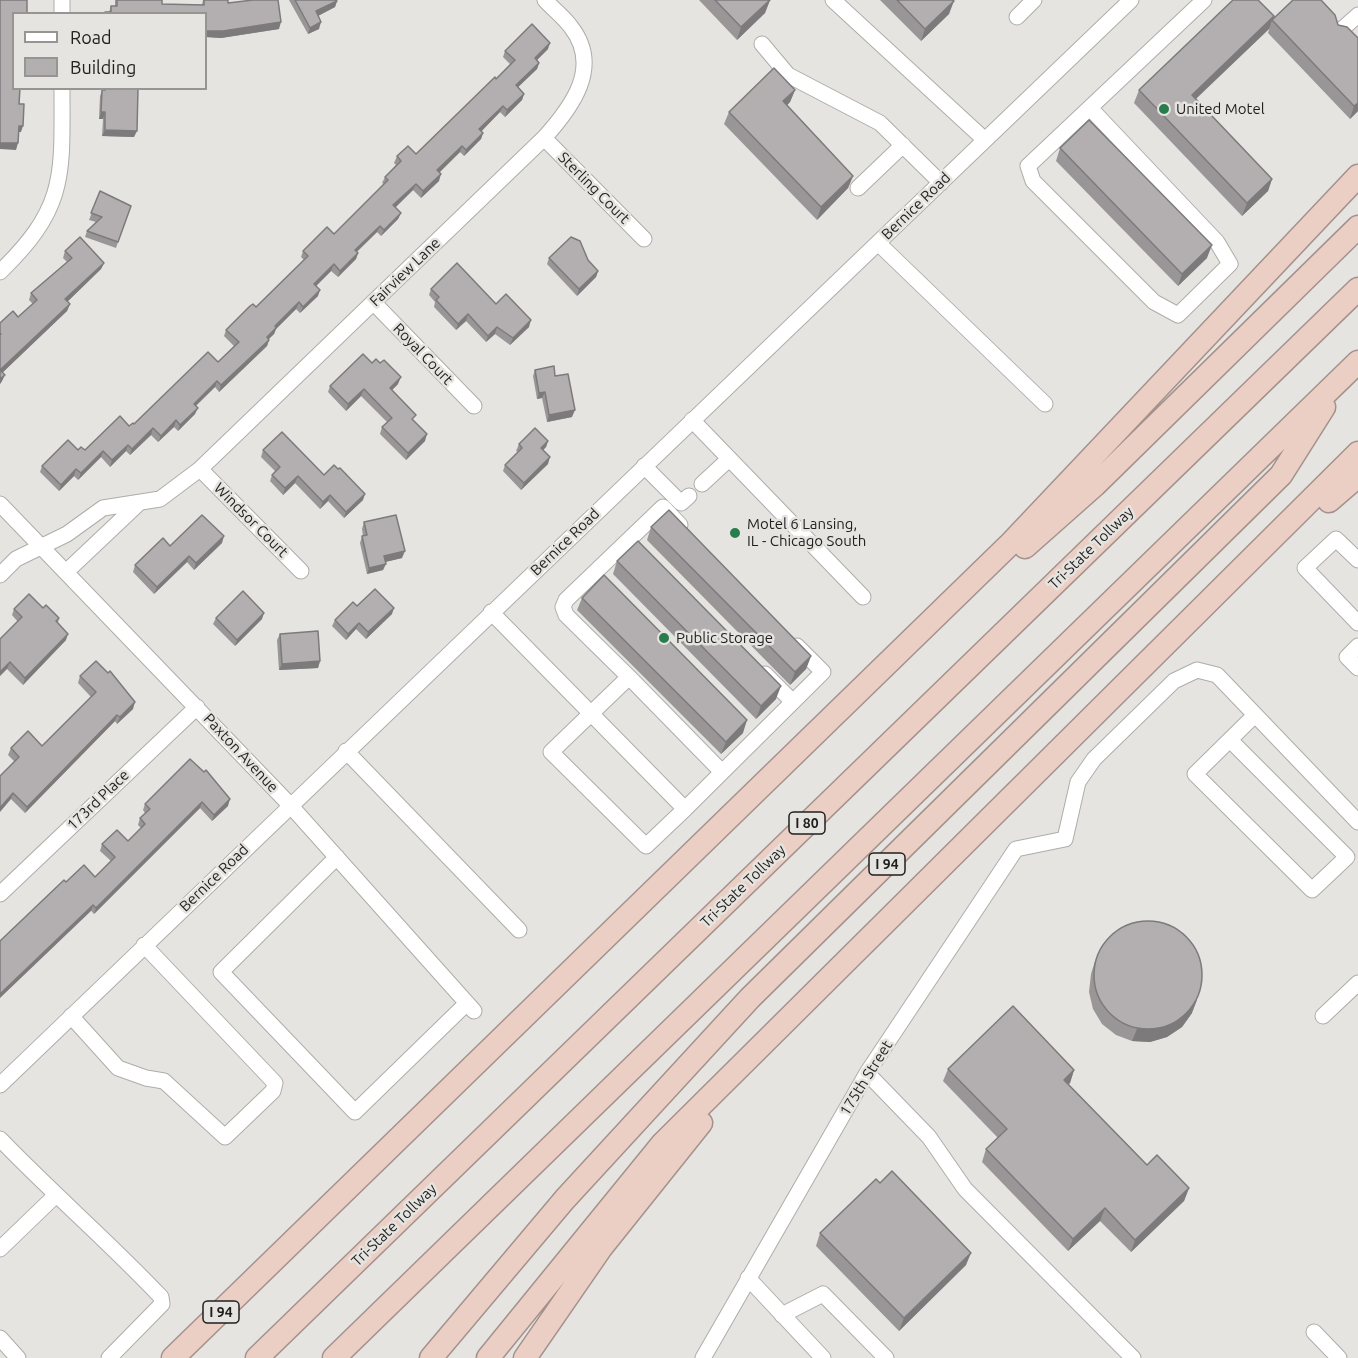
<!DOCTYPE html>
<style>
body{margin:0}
#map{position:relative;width:1358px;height:1358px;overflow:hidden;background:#e5e4e0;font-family:Ubuntu,sans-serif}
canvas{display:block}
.legend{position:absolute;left:12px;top:12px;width:195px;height:78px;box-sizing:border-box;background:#e5e4e0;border:2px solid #969592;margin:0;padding:8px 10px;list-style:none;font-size:18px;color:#201f1e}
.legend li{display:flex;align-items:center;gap:12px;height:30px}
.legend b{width:30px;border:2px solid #969592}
</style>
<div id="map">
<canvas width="1358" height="1358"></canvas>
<ul class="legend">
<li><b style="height:8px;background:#fff"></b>Road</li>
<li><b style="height:16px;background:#b3afb1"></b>Building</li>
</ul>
</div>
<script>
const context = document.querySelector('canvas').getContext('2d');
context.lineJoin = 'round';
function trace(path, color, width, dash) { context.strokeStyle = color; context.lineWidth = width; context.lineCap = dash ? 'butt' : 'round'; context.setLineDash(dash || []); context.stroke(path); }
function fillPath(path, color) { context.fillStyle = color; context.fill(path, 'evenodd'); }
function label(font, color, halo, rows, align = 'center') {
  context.font = font + ' Ubuntu,sans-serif'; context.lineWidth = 5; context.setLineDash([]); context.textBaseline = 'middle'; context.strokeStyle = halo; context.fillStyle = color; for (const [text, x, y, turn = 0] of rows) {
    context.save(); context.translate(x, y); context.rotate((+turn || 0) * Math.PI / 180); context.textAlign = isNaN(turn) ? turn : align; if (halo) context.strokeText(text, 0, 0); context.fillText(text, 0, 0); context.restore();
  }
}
const minor = new Path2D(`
 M833 0 985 140
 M62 14V0
 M1017 17 1034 0
 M1340 31 1358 15
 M762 44 788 75 880 123 941 183
 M1090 108 1217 242 1230 264 1178 315 1154 302 1033 181 1028 166 1204 0
 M544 138 644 239
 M858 188 903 145
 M878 243 1045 404
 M0 272C67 207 62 176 62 88
 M373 302 474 406
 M692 420 863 597
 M644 466 681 503 689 496
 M200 469 301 571
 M702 484 729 459
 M0 504 290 805 474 1011
 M680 525 663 507 566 600 563 607 566 615 629 677 551 752 646 846 685 809
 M1358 560 1336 539 1305 568 1358 623
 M66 572 138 504
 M0 575 16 559 67 534 103 508 160 499 200 469 544 138C572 107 602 67 571 27 564 17 553 9 545 0
 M491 612 685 809 823 672 797 646
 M1358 646 1347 657 1358 668
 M765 674 793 702
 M629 677 722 772
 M1231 741 1347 857 1312 890 1195 774 1255 715
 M346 751 519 930
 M337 857 221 972 355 1112 467 1003
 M0 894 197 707
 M71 1016 118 1068 146 1078 164 1081 225 1137 273 1091 275 1083 144 945
 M1323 1016 1358 983
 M867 1073 929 1137 965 1189 1133 1358
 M0 1085 1131 0
 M0 1139C52 1193 109 1242 161 1297L162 1304 109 1358
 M0 1249 56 1195
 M748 1278 823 1358
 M782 1315 823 1294 886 1358
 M1314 1332 1339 1358
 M0 1338 18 1358
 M703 1358 867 1073 1016 849 1065 839 1078 782 1094 759 1174 681 1197 670 1217 675 1358 822`);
const highway = new Path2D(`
 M1329 501 1358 476
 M1025 547 1095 485 1358 227
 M173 1358 1009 545 1358 176
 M257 1358 1358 289
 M334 1358 1358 362
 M431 1358 565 1199 750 998 1281 475 1324 407
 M488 1358 663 1143 1358 453
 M525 1358 601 1248 701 1123`);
trace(minor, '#aeada9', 17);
trace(highway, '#a4918b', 25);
trace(minor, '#fff', 15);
trace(highway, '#ebcfc5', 22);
fillPath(new Path2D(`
 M115 0H162V4L202 5 203 0H228V3L279 29 221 38 206 37V14H104L105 12H109L111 6H115Z
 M289 0H336L337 1 335 7 318 16 319 29 308 34Z
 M699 0H770L765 13 737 40Z
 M880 0H952L949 14 921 41Z
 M1274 16 1269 29 1196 99 1272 179 1268 191 1242 216 1134 103 1139 90Z
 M1272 20 1338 25 1358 111 1350 119 1268 33Z
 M548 49 537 60 539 63 537 69 518 87 524 94 522 100 505 117 500 112 481 131 483 133 481 139 464 156 460 152 439 172V181L421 198 413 190 395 207 401 213 398 219 381 236 377 232 357 252 358 253 356 259 338 277 331 271 316 286 318 296 300 313 296 309 276 329 274 334 269 339V340L267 346 219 392 215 387 196 406 195 414 178 431 174 427 158 442 151 435 130 455 126 451 110 467 101 457 78 480 74 476 59 491 40 472 42 466 78 450H85L129 426 134 424 218 362 234 346 224 336 226 330 256 307 304 260 301 257 303 251 334 234 384 184 382 183 385 177 396 165 394 163 397 156 416 154 496 79 510 64 503 57 505 51Z
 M103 88H138L134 137 102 136 103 119H99L100 96Z
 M795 90 790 102 787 105 853 176 848 188 817 220 724 124 729 112Z
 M1060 148 1207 258 1178 286 1056 161Z
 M100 191 118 242 116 248 85 237 87 231 96 222 89 220Z
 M65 251 104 263 101 269 67 302 70 304 67 311 3 372 2 381 0 384V323L18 317 33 304 29 300 31 293 67 262 63 258Z
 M549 258 588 260 598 271 596 277 577 296 547 264Z
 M431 289 496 304 529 327 510 345 495 334 486 342 466 321 456 330 434 307 435 302 429 295Z
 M372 363 398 384 392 390 414 421 425 441 406 460 380 434 382 427 387 422 361 396 346 411 328 392 330 386Z
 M535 370 555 376 572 417 547 422 542 398 537 399 533 376Z
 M548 441 546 447 543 450 548 464 521 490 503 471 505 465 518 452 516 451 519 444Z
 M263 450 324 475 363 500 344 518 328 501 320 509 295 483 283 495 270 481 272 475 275 471 261 457Z
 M364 522 402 558 385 562 383 570 367 574 360 543 362 536H363L362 529Z
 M651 527 811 656 806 669 790 685 647 540Z
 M222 543 194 570 187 562 154 594 133 572 135 565 170 546Z
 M617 561 776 699 756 719 613 574Z
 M582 598 743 733 721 754 577 610Z
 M357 606 392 614 366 639 356 629 346 640 332 626 335 620Z
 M43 608 59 618 58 623 66 640 23 685 7 669 0 639 18 622 12 615 14 609Z
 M216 618 262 619 235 646 213 624Z
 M280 634 320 661 318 668 279 670 277 640Z
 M80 676 133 709 117 724 115 721 25 813 11 799 14 761 8 755 11 748 42 746 91 697 78 683Z
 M190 759 228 806 212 821 200 808 94 914 66 882 95 877 111 861 100 851 102 844 128 841 141 828 138 825 140 818 145 813 143 810 145 804Z
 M1095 961 1192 1013 1182 1027 1167 1037 1150 1042 1132 1041 1116 1035 1102 1024 1093 1009 1089 992 1091 974Z
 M948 1069 1074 1070 1070 1083 1068 1084 1147 1165 1189 1188 1184 1201 1131 1252 1100 1221 1068 1251 982 1162 986 1149 998 1138 943 1081Z
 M820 1233 966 1265 899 1331 816 1246Z`), '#9a9698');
fillPath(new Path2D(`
 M770 0 765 13 737 40 741 27Z
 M337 1 335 7 314 18 316 11Z
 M954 1 949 14 921 41 925 29Z
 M1274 16 1269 29 1187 107 1192 95Z
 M281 22 279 29 221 38 206 37V31Z
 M321 22 319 29 308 34 310 28Z
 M550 43 548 49 532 65 535 58Z
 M539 63 537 69 513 92 516 85Z
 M795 90 790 102 779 114 783 101Z
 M524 94 522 100 505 117 507 110Z
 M1358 103V111L1350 119 1354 106Z
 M503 106 500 112 477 136 479 129Z
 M101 112H105L103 119H99Z
 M19 126H23L21 132H17Z
 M105 130 137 131 134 137 102 136Z
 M483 133 481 139 464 156 466 150Z
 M0 143H18L16 150 0 149Z
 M462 146 460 152 435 177 437 170Z
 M441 174 439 181 421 198 423 191Z
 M853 176 848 188 817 220 821 207Z
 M1272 179 1268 191 1242 216 1247 203Z
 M416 184 413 190 391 212 393 205Z
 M401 213 398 219 381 236 384 230Z
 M380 226 377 232 352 256 355 250Z
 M1212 245 1207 258 1178 286 1182 274Z
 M358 253 356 259 338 277 340 271Z
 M104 263 101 269 63 306 65 299Z
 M334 264 331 271 312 290 314 284Z
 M598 271 596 277 577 296 579 289Z
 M320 290 318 296 300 313 303 307Z
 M299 302 296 309 276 329 274 334 264 343 267 337 275 326Z
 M70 304 67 311 0 375V370Z
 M468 314 466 321 456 330 458 324Z
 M531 320 529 327 510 345 513 338Z
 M497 327 495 334 486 342 488 336Z
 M269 340 267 346 219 392 221 385Z
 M5 375 2 381 0 384V379Z
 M401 377 398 384 387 395 390 388Z
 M217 381 215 387 191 410 194 404Z
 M364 389 361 396 346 411 348 404Z
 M545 392 542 398 537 399 539 393Z
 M198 408 195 414 178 431 180 425Z
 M575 410 572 417 547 422 549 415Z
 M176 420 174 427 158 442 161 436Z
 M153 428 151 435 130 455 132 449Z
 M427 434 425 441 406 460 408 453Z
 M548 441 546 447 539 454 541 448Z
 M128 445 126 451 110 467 112 460Z
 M103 451 101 457 78 480 81 473Z
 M550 457 548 464 521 490 524 483Z
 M76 469 74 476 59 491 61 485Z
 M298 476 295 483 283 495 285 488Z
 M365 494 363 500 344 518 346 512Z
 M330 495 328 501 320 509 323 502Z
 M224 536 222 543 194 570 196 563Z
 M405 551 402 558 381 563 384 556Z
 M189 556 187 562 154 594 157 587Z
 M386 564 383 570 367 574 369 568Z
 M394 608 392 614 366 639 368 632Z
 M264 613 262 619 235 646 237 640Z
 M359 623 356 629 346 640 348 634Z
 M68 634 66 640 23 685 25 678Z
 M811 656 806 669 790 685 795 672Z
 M320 661 318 668 279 670 282 664Z
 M10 662 7 669 0 676V672Z
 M781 686 776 699 756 719 761 706Z
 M135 702 133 709 117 724 120 717Z
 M117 715 115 721 25 813 27 807Z
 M747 720 743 733 721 754 726 742Z
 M13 793 11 799 0 812V808Z
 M230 799 228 806 212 821 214 815Z
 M202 802 200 808 94 914 96 908Z
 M93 905 91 911 0 998V994Z
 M1197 1000 1192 1013 1182 1027 1167 1037 1150 1042 1132 1041 1137 1029Z
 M1074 1070 1070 1083 1059 1093 1064 1080Z
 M1189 1188 1184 1201 1131 1252 1135 1240Z
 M1105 1208 1100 1221 1068 1251 1073 1239Z
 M971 1253 966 1265 899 1331 904 1318Z`), '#7d7a7c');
const building = new Path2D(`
 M0 0H27V13L14 14V88H20L19 104H24L23 126H19L18 143H0Z
 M117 0H162V4L204 5V0H228V3L253 0H278L281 22 223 31H206V14H105V12H111V6H117Z
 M295 0H336L337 1 316 11 321 22 310 28Z
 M715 0H770L741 27Z
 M897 0H952L954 1 925 29Z
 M1233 0H1258L1274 16 1192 95 1272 179 1247 203 1139 90Z
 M1293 0H1321L1335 15 1338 25 1347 27 1358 38V103L1354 106 1272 20Z
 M532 24 550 43 535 58 539 63 516 85 524 94 507 110 503 106 479 129 483 133 466 150 462 146 437 170 441 174 423 191 416 184 393 205 401 213 384 230 380 226 355 250 358 253 340 271 334 264 314 284 320 290 303 307 299 302 275 326 276 328 267 337 269 340 221 385 217 381 194 404 198 408 180 425 176 420 161 436 153 428 132 449 128 445 112 460 103 451 81 473 76 469 61 485 42 466 68 440 78 450 81 447 85 450 120 416 129 426 133 423 134 424 208 352 218 362 239 342 226 330 250 306 253 304 256 307 308 256 303 251 327 227 334 234 388 180 385 177 401 161 397 156 408 146 416 154 495 77 496 79 515 60 505 51Z
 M774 68 795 90 783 101 853 176 821 207 729 112Z
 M105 88H138L137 131 105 130V112H101L102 90H105Z
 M1089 120 1212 245 1182 274 1060 148Z
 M100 191 131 206 118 242 87 231 102 217 91 213Z
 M80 237 104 263 65 299 70 304 0 370 5 375 0 379V335L1 334 0 333V323L13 311 18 317 37 300 31 293 72 258 65 251Z
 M571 237 580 241 588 260 598 271 579 289 549 258Z
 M457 263 496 304 506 294 531 320 513 338 497 327 488 336 468 314 458 324 436 300 439 297 431 289Z
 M363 354 372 363 376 359 380 363 384 360 401 377 390 388 416 415 412 419 427 434 408 453 382 427 392 418 364 389 348 404 330 386Z
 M554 366 555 376 568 374 575 410 549 415 545 392 539 393 535 370Z
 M535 428 548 441 541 448 550 457 524 483 505 465 522 448 519 444Z
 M282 432 324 475 334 465 338 469 340 468 365 494 346 512 330 495 323 502 298 476 285 488 272 475 280 467 263 450Z
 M669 510 811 656 795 672 651 527Z
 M202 515 224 536 196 563 189 556 157 587 135 565 163 538 170 546Z
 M396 515 405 551 384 556 386 564 369 568 362 536 367 535 364 522Z
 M638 541 781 686 761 706 617 561Z
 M604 575 747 720 726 742 582 598Z
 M375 589 394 608 368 632 359 623 348 634 335 620 353 602 357 606Z
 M243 591 264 613 237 640 216 618Z
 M29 594 43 608 46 605 59 618 56 621 68 634 25 678 10 662 0 672V639L22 617 14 609Z
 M318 631 320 661 282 664 280 634Z
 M96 661 108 673 110 671 135 702 120 717 117 715 27 807 13 793 0 808V776L19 757 11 748 28 731 42 746 96 692 80 676Z
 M190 759 204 772 206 770 230 799 214 815 202 802 96 908 93 905 0 994V941L64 880 66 882 84 865 95 877 115 857 102 844 117 830 128 841 145 824 140 818 150 809 145 804Z
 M1094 975a54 54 0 1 1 108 0a54 54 0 1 1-108 0Z
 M1013 1006 1074 1070 1064 1080 1147 1165 1157 1155 1189 1188 1135 1240 1105 1208 1073 1239 986 1149 1007 1129 948 1069Z
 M892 1171 971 1253 904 1318 820 1233 876 1179 880 1183Z`);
fillPath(building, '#b3afb1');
trace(building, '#7d7a7c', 1.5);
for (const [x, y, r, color] of [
 [1164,109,6,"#297c4e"],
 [735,533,6,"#297c4e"],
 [664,638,6,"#297c4e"]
]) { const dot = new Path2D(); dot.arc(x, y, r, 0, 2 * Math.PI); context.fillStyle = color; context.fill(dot); trace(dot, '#e5e4e0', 2); }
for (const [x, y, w] of [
 [807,823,36],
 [887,864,36],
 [221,1312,36]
]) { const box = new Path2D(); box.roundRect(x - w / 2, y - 11, w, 22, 4.5); context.fillStyle = '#e5e4e0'; context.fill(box); trace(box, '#201f1e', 1.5); }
label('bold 14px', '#201f1e', null, [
 ["I 80",807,823],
 ["I 94",887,864],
 ["I 94",221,1312]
]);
label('15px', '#201f1e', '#e5e4e0', [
 ["United Motel",1176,109],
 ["Motel 6 Lansing,",747,524],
 ["IL - Chicago South",747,541],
 ["Public Storage",676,638]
], 'left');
label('15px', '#201f1e', '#e5e4e0', [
 ["Sterling Court",594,188,45],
 ["Bernice Road",916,206,-44],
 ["Fairview Lane",405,272,-44],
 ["Royal Court",423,354,46],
 ["Windsor Court",251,520,45],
 ["Bernice Road",565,542,-44],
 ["Tri-State Tollway",1091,548,-44],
 ["Paxton Avenue",241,753,47],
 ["173rd Place",98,800,-44],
 ["Bernice Road",214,878,-44],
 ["Tri-State Tollway",743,886,-44],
 ["175th Street",866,1078,-58],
 ["Tri-State Tollway",394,1225,-44]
]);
</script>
